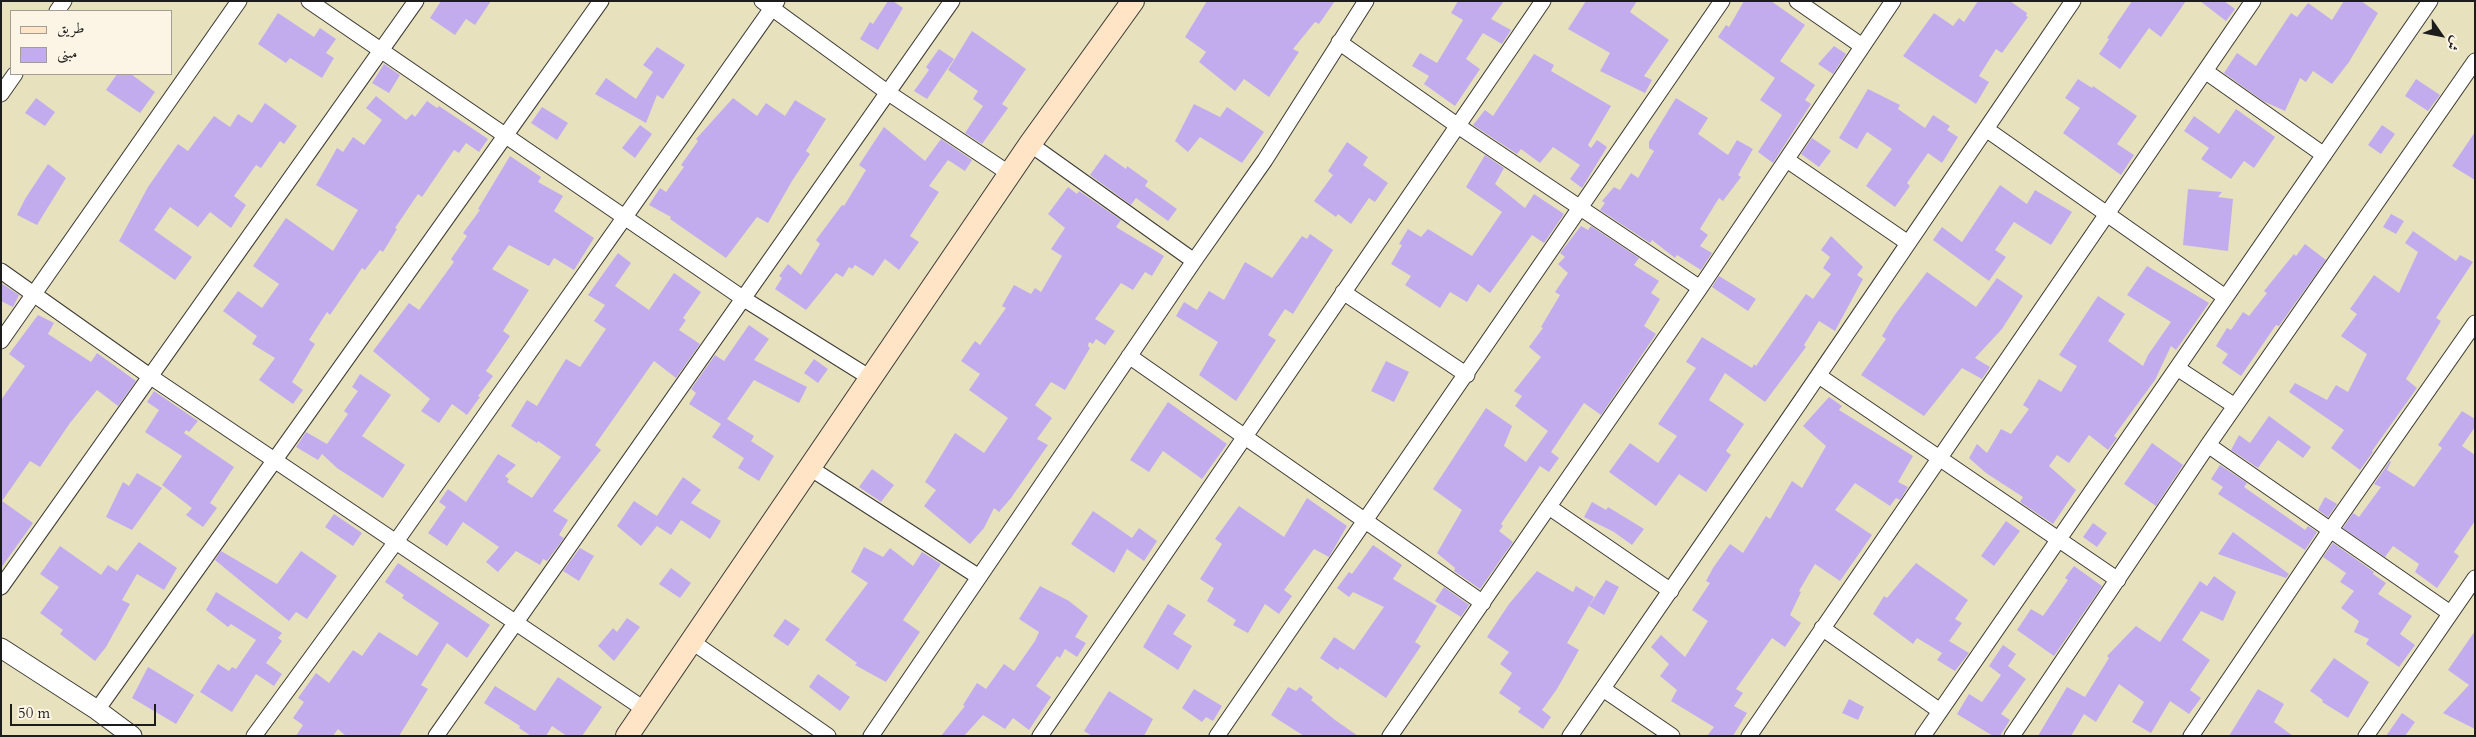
<!DOCTYPE html>
<meta charset="utf-8">
<style>
body{margin:0}
#map{position:relative;width:2476px;height:737px;overflow:hidden;background:#e8e1be;font-family:Cardo,Amiri,serif}
canvas{display:block}
.frame{position:absolute;inset:0;border:2px solid #1c1c1c;pointer-events:none}
.legend{position:absolute;left:10px;top:10px;width:162px;height:65px;box-sizing:border-box;background:#fcf5e5;border:1px solid #a29e95;margin:0;padding:6px 9px;list-style:none;font-size:15px;color:#1c1c1c}
.legend li{display:flex;align-items:center;gap:10px;height:25px}
.legend b{width:25px;border:1px solid #a29e95}
.north{position:absolute;left:2416px;top:10px;width:50px;height:50px;-webkit-text-stroke:4px #fcf5e5;paint-order:stroke;rotate:123deg;font-size:14px;font-weight:700;line-height:20px;text-align:center;color:#1c1c1c}
.north::after{content:'';display:block;margin:auto;width:18px;height:22px;background:#1c1c1c;clip-path:polygon(50% 0,100% 100%,50% 72%,0 100%)}
.scale{position:absolute;left:10px;top:704px;width:146px;height:22px;box-sizing:border-box;border:2px solid #1c1c1c;border-top:0;padding-left:6px;font-size:15px;line-height:18px;white-space:nowrap;color:#1c1c1c;-webkit-text-stroke:4px #fcf5e5;paint-order:stroke}
</style>
<div id="map">
<canvas width="2476" height="737"></canvas>
<div class="frame"></div>
<ul class="legend">
<li><b style="height:6px;background:#ffe4c6"></b>طريق</li>
<li><b style="height:14px;background:#c3acee"></b>مبنى</li>
</ul>
<div class="north">ش</div>
<div class="scale">50 m</div>
</div>
<script>
const context = document.querySelector('canvas').getContext('2d');
context.lineJoin = 'round';
function fillPath(path, color) { context.fillStyle = color; context.fill(path, 'evenodd'); }
function trace(path, color, width, dash) { context.strokeStyle = color; context.lineWidth = width; context.lineCap = dash ? 'butt' : 'round'; context.setLineDash(dash || []); context.stroke(path); }
fillPath(new Path2D(`
 M441 1H491L475 25 466 19 455 35 430 18Z
 M888 1H893L903 8 878 50 860 39 870 22 873 24Z
 M1207 1H1335L1319 24 1315 22 1293 49 1299 52 1269 97 1244 79 1235 91 1199 62 1206 52 1185 37Z
 M1458 1H1504L1491 19 1511 30 1502 44 1483 33 1466 59 1480 69 1455 106 1424 84 1429 76 1412 66 1420 53 1437 63 1463 20 1451 13Z
 M1586 1H1637L1630 12 1669 40 1644 76 1652 80 1645 93 1600 71 1610 53 1568 29Z
 M1744 1H1771L1805 25 1780 61 1815 85 1805 100 1811 104 1773 163 1758 152 1782 115 1760 100 1775 78 1718 37 1726 25 1729 27Z
 M1978 1H2010L2027 13 2026 16 2028 17 2002 53 1996 49 1979 76 1989 82 1976 104 1903 56 1934 13 1953 26 1959 18 1964 22Z
 M2132 1H2186L2161 37 2149 28 2120 69 2099 54 2109 39 2107 38Z
 M2200 1H2224L2235 9 2226 21Z
 M2344 1H2361L2378 13 2349 62 2332 84 2313 71 2306 82 2300 78 2285 111 2263 101 2224 73 2237 53 2256 66 2291 13 2297 17 2308 3 2332 20Z
 M278 13 314 37 320 28 336 39 326 53 334 58 322 78 290 58 286 63 258 44Z
 M972 31 1026 69 1002 104 1008 108 982 144 965 133 983 106 973 99 978 91 948 70Z
 M1834 46 1846 54 1833 74 1818 64Z
 M657 47 685 65 663 99 657 95 646 123 595 94 606 78 636 99 653 72 643 65Z
 M939 49 954 59 927 99 914 91 929 70 926 67Z
 M1534 54 1554 65 1551 71 1611 106 1588 145 1591 148 1597 140 1607 147 1582 188 1570 179 1580 165 1553 147 1540 163 1521 149 1517 154 1473 125 1485 110 1493 116Z
 M384 64 400 75 389 93 372 83Z
 M117 74H131L155 92 140 113 106 90Z
 M2078 79 2092 88 2093 86 2137 116 2117 144 2134 155 2121 175 2063 133 2080 108 2065 98Z
 M2416 79 2440 95 2428 111 2405 96Z
 M1868 89 1900 105 1898 109 1925 128 1933 115 1950 126 1947 130 1958 137 1942 163 1928 153 1907 183 1910 186 1895 207 1866 186 1892 149 1867 132 1857 149 1839 138Z
 M376 96 406 120 412 114 415 117 427 101 437 108 439 106 488 139 479 152 466 143 459 153 454 150 422 197 418 194 395 228 397 229 383 252 380 250 365 270 362 268 330 315 327 312 309 340 315 344 292 382 303 390 293 404 259 380 275 358 252 344 257 336 223 311 238 291 262 308 279 284 253 266 286 218 333 251 358 210 316 185 337 148 343 152 353 137 364 145 382 120 366 108Z
 M36 98 55 112 45 126 25 113Z
 M733 98 757 116 766 103 785 116 795 100 826 119 806 151 810 154 792 181 768 223 757 217 726 258 670 219 671 217 649 205 660 188 666 192 684 167 681 165 698 141 696 139Z
 M1676 98 1708 118 1698 134 1728 155 1737 140 1753 149 1738 175 1741 177 1723 201 1719 198 1700 229 1708 235 1700 246 1712 253 1701 270 1677 255 1675 258 1652 240 1650 243 1600 210 1605 203 1602 201 1614 187 1620 190 1631 173 1638 178 1654 151 1649 148V142Z
 M265 103 297 126 284 144 280 141 261 168 256 165 234 196 246 205 231 228 210 212 198 227 170 207 154 230 192 257 175 280 119 241 148 187 178 144 188 151 214 116 230 127 238 114 252 123Z
 M1194 104 1220 117 1227 107 1264 132 1242 163 1200 137 1188 152 1175 141Z
 M542 107 568 123 557 140 531 123Z
 M2236 109 2275 137 2254 168 2244 161 2231 179 2201 159 2209 148 2184 131 2194 116 2219 134Z
 M640 125 652 134 635 158 622 148Z
 M2382 125 2395 134 2381 154 2368 145Z
 M884 127 925 161 941 139 972 160 965 171 948 160 929 186 939 192 910 236 919 242 899 270 885 259 873 276 855 265 852 269 849 267 843 277 836 273 806 310 775 289 782 278 779 276 788 264 801 275 820 244 816 240 842 205 844 206 866 170 859 165Z
 M2475 132V180L2452 166Z
 M1812 138 1831 151 1819 167 1801 154Z
 M1347 142 1368 157 1363 165 1388 183 1375 202 1369 198 1351 224 1338 214 1336 217 1314 201 1333 175 1328 171Z
 M1105 154 1126 169 1127 166 1148 181 1145 186 1177 209 1168 221 1136 198 1131 205 1090 175Z
 M1485 155 1504 168 1495 184 1525 208 1534 194 1564 214 1544 243 1532 235 1490 293 1478 284 1467 302 1450 292 1440 308 1405 285 1411 276 1391 264 1402 245 1399 244 1408 229 1421 237 1428 229 1472 256 1502 212 1466 187Z
 M510 156 541 177 538 182 563 196 554 211 594 238 574 270 554 258 549 266 509 245 492 269 529 290 503 331 510 336 486 371 493 376 478 396 480 397 467 415 452 404 439 423 421 411 430 399 373 351 409 303 419 310 454 262 451 259 467 236 463 233 480 210 478 209Z
 M48 164 66 178 37 225 17 215 25 199Z
 M2000 185 2027 204 2035 190 2072 212 2051 245 2014 222 1995 250 2006 257 1989 281 1933 240 1942 227 1962 242Z
 M1068 187 1077 194 1079 191 1121 220 1116 227 1164 256 1152 276 1145 272 1133 290 1121 283 1095 319 1115 331 1105 345 1096 339 1093 344 1089 342 1088 346 1090 348 1065 390 1051 382 1035 405 1052 418 1037 439 1048 445 1011 498 999 512 994 508 984 528 970 544 924 506 936 490 925 482 955 433 984 453 1008 418 969 390 980 374 961 361 975 341 980 345 1006 308 1002 306 1014 285 1031 294 1035 288 1041 292 1062 256 1051 249 1065 228 1048 214Z
 M2188 189 2222 192 2218 197 2233 199 2228 251 2183 245Z
 M2391 214 2404 221 2396 234 2383 227Z
 M1581 226 1588 230 1591 226 1639 258 1634 265 1659 281 1651 293 1660 299 1644 326 1656 334 1601 415 1584 403 1551 452 1559 458 1549 472 1540 466 1501 524 1503 526 1499 531 1513 542 1480 589 1454 571 1455 568 1437 553 1462 510 1433 489 1486 408 1512 426 1504 446 1526 462 1548 431 1515 406 1522 396 1514 391 1541 357 1529 347 1543 328 1541 327 1560 295 1555 292 1568 273 1558 264 1565 257 1560 253Z
 M2413 231 2456 261 2460 255 2473 262 2436 318 2441 321 2406 379 2417 388 2372 451 2373 452 2360 470 2331 448 2344 430 2289 392 2295 383 2327 400 2336 385 2348 392 2367 354 2341 336 2357 314 2350 309 2374 275 2399 293 2418 252 2405 243Z
 M1310 234 1333 250 1293 314 1285 309 1268 335 1276 340 1236 401 1199 375 1218 342 1176 316 1184 302 1197 310 1209 291 1224 300 1245 262 1272 278 1302 236 1307 239Z
 M1831 236 1863 267 1857 275 1863 279 1835 331 1819 321 1804 345 1806 347 1765 402 1725 373 1709 400 1744 424 1726 451 1731 455 1706 492 1679 474 1656 506 1609 472 1630 443 1658 463 1677 436 1658 424 1696 368 1686 362 1702 337 1752 368 1754 364 1756 366 1806 294 1813 299 1831 274 1823 268 1830 257 1821 250Z
 M2305 244 2326 260 2279 326 2276 325 2241 376 2222 363 2228 354 2216 346 2227 328 2231 330 2243 312 2249 316 2267 293 2264 291 2294 254 2296 256Z
 M618 253 631 263 615 286 649 310 674 273 701 292 683 318 686 320 679 330 700 344 676 378 654 361 595 445 601 450 553 511 568 520 559 535 564 538 547 561 543 559 540 565 516 551 498 572 486 562 499 547 463 522 447 546 428 533 446 507 439 502 448 489 466 502 498 454 516 465 505 476 509 479 507 482 532 498 561 457 538 441 537 443 511 426 527 400 537 406 566 359 580 367 606 329 594 321 605 305 588 295Z
 M2147 266 2209 303 2176 350 2171 346 2155 380 2114 436 2117 438 2108 450 2089 435 2069 463 2057 455 2049 466 2076 490 2053 524 2020 502 2023 497 1986 473 1969 458 1977 444 1987 453 2001 429 2011 434 2029 409 2023 405 2039 379 2061 392 2077 366 2059 355 2098 296 2125 314 2108 341 2143 366 2148 355 2171 322 2127 295Z
 M1927 272 1976 307 1997 278 2023 296 2002 329 1975 358 1990 367 1982 379 1962 368 1924 416 1861 375 1886 339 1882 336 1894 316Z
 M1719 276 1756 299 1748 311 1712 287Z
 M1 283 19 295 13 307 1 301Z
 M38 315 54 323 48 334 91 362 97 353 136 381 118 406 97 390 70 423 40 467 30 461 2 501 33 523 1 568V400L25 366 9 354Z
 M749 325 769 339 754 360 807 387 799 403 754 380 727 419 754 436 751 441 774 456 759 481 738 468 744 458 712 437 721 424 689 404 696 393 691 389 715 355 724 361Z
 M814 359 828 369 818 383 804 373Z
 M1386 361 1409 372 1394 402 1371 391Z
 M360 374 391 395 362 436 405 465 383 498 337 468 322 454 318 460 296 447 306 432 327 444 348 414 344 411 358 391 352 387Z
 M154 391 198 421 189 432 186 430 184 433 234 467 210 503 217 508 203 527 186 515 192 508 162 485 182 456 145 432 159 410 147 402Z
 M1829 397 1842 406 1839 410 1913 456 1898 482 1908 487 1900 500 1896 498 1890 506 1855 483 1835 510 1872 535 1840 581 1815 564 1799 591 1801 592 1790 615 1801 623 1785 647 1772 638 1736 689 1743 693 1734 706 1747 713 1733 736H1707L1714 727 1671 701 1677 690 1660 676 1669 664 1651 647 1661 635 1685 657 1708 621 1692 610 1710 583 1706 581 1713 568 1730 544 1743 553 1766 516 1770 519 1792 481 1802 488 1826 446 1803 426Z
 M1168 402 1227 444 1202 479 1163 451 1149 472 1130 460Z
 M2462 411 2475 419V427L2462 446 2475 455V521L2454 552 2459 556 2437 588 2415 572 2419 564 2393 546 2385 557 2343 528 2353 513 2359 517 2381 487 2374 484 2390 461 2391 462 2387 470 2414 487 2442 448 2438 445Z
 M2269 416 2311 447 2303 458 2278 440 2258 468 2231 450 2239 435 2250 443Z
 M2152 443 2183 465 2156 506 2124 484Z
 M2220 465 2247 483 2244 487 2281 513 2305 530 2308 526 2317 532 2305 550 2218 494 2223 487 2211 479Z
 M872 469 894 485 881 502 859 487Z
 M137 473 162 488 132 530 106 517 123 482 129 486Z
 M683 477 701 490 691 503 721 521 710 539 681 520 671 535 657 526 641 546 617 526 634 501 657 516Z
 M2325 497 2337 504 2328 517 2318 510Z
 M1307 498 1347 526 1329 557 1314 549 1284 590 1292 596 1279 614 1265 604 1248 633 1233 625 1236 620 1207 601 1214 588 1200 579 1222 544 1215 539 1239 506 1284 537Z
 M1592 502 1606 510 1608 507 1644 529 1632 545 1614 532 1584 517Z
 M1093 511 1132 538 1139 528 1157 541 1144 561 1127 549 1114 573 1071 544Z
 M334 514 362 533 353 546 325 527Z
 M2006 521 2020 531 1994 566 1981 556Z
 M2093 523 2107 533 2097 547 2083 537Z
 M2233 532 2289 574 2286 578 2218 554Z
 M139 542 177 568 164 590 137 574 122 600 130 604 106 647 95 661 60 634 63 630 40 613 59 587 40 574 60 546 101 575 108 565 117 571Z
 M2333 543 2374 572 2373 574 2386 583 2378 594 2412 616 2400 634 2415 645 2399 667 2366 644 2369 639 2354 632 2359 621 2341 608 2354 591 2340 582 2346 573 2323 557Z
 M1373 545 1402 565 1393 579 1437 606 1415 642 1421 646 1386 698 1340 667 1338 670 1320 658 1334 637 1354 650 1384 607 1353 592 1349 597 1337 588 1349 572 1352 574Z
 M864 547 883 557 890 548 913 566 922 552 941 564 903 620 920 632 886 682 855 665 857 663 825 640 868 583 851 572Z
 M580 548 594 556 579 581 563 571Z
 M221 551 277 584 301 551 337 576 307 619 296 612 289 621 215 560Z
 M398 563 490 625 467 658 447 643 421 685 428 689 399 736H346L338 729 333 736H296L303 725 293 718 304 702 298 698 316 673 329 683 353 650 362 656 379 632 417 656 439 623 402 598 404 595 385 582Z
 M1916 563 1968 600 1955 619 1962 623 1949 641 1969 653 1955 671 1937 660 1942 653 1917 638 1913 644 1873 614 1884 596 1887 598Z
 M2074 566 2102 586 2054 656 2017 630 2031 609 2043 616 2068 580 2065 578Z
 M671 568 691 583 680 598 659 584Z
 M1537 571 1573 592 1576 586 1594 597 1567 643 1579 650 1557 689 1542 710 1551 717 1543 729 1518 712 1521 708 1499 693 1512 673 1500 664 1509 652 1487 637 1509 604Z
 M2214 576 2236 592 2223 621 2201 611 2182 640 2210 660 2190 690 2201 698 2189 714 2170 701 2151 733 2132 722 2144 702 2119 684 2096 722 2084 714 2071 736H2038L2067 687 2085 697 2109 658 2107 656 2136 626 2160 642 2200 581 2207 586Z
 M1606 580 1619 587 1604 615 1589 606Z
 M1040 586 1069 601 1088 616 1075 637 1086 643 1077 657 1065 649 1060 658 1057 656 1036 686 1051 697 1029 730 1013 718 1005 729 983 715 964 736H941L965 706 963 705 977 683 986 689 1004 664 1014 671 1035 641 1039 632 1019 619Z
 M1444 587 1469 605 1461 617 1435 601Z
 M216 592 282 633 278 638 282 641 266 663 282 674 274 686 256 674 232 712 200 692 218 664 229 671 232 667 236 669 256 640 231 624 228 627 206 610Z
 M1168 604 1186 615 1173 634 1192 646 1178 670 1143 647Z
 M627 618 640 627 614 661 598 646 613 628 617 632Z
 M785 619 800 629 788 646 773 636Z
 M2475 631V729L2443 713 2469 685 2448 670Z
 M2003 645 2016 654 2008 666 2026 679 2001 714 2010 720 2000 736H1993L1957 714 1969 694 1982 702 2001 675 1989 666Z
 M2334 658 2369 682 2348 718 2322 702 2323 700 2310 691Z
 M148 667 194 695 176 724 132 698Z
 M818 674 850 697 840 711 809 687Z
 M558 677 602 707 582 736H567L552 726 546 736H531L519 728 520 726 484 703 495 686 535 711Z
 M1288 687 1296 691 1300 687 1313 697 1311 700 1335 720 1358 736H1304L1271 715Z
 M1194 689 1222 706 1213 721 1206 717 1202 722 1182 708Z
 M2258 689 2284 704 2274 722 2293 736H2229Z
 M1109 691 1153 719 1144 736H1092L1084 731Z
 M1849 699 1864 707 1858 720 1842 713Z
 M2402 713 2415 722 2405 736H2386Z`), '#c3acee');
const minor = new Path2D(`
 M309 1 744 299 872 379
 M762 1 887 92 1010 174
 M1797 1 1862 46
 M57 11 64 1
 M1339 42 1458 126 1700 288
 M2205 71 2324 155
 M1 94 15 74
 M1986 129 2225 297
 M1030 144 1194 261
 M1787 160 1908 243
 M1 271 151 377 644 709
 M1343 292 1467 375
 M1 341 239 1
 M1129 356 1483 603
 M2177 368 2235 406
 M1819 376 2118 580
 M2208 445 2450 613
 M810 468 979 577
 M1549 507 1671 591
 M1 587 416 1
 M1822 628 1940 711
 M691 641 828 736
 M1603 689 1672 736
 M97 710 601 1
 M254 736 395 543 777 1
 M436 736 952 1
 M871 736 1194 261 1265 160 1366 1
 M1040 736 1543 1
 M1217 736 1722 1
 M1390 736 1700 288 1893 1
 M1570 736C1739 492 1907 247 2073 1
 M1749 736 2253 1
 M1923 736 2430 1
 M2012 736 2208 445 2475 61
 M2191 736 2331 529 2475 323
 M2366 736 2475 578`);
const tertiary = new Path2D(`
 M1 648 97 710 132 736`);
const secondary = new Path2D(`
 M627 736 1030 144 1133 1`);
trace(minor, '#3b3a34', 17);
trace(tertiary, '#3b3a34', 21);
trace(secondary, '#3b3a34', 24);
trace(minor, '#fff', 15);
trace(tertiary, '#fff', 19);
trace(secondary, '#ffe4c6', 22);
</script>
